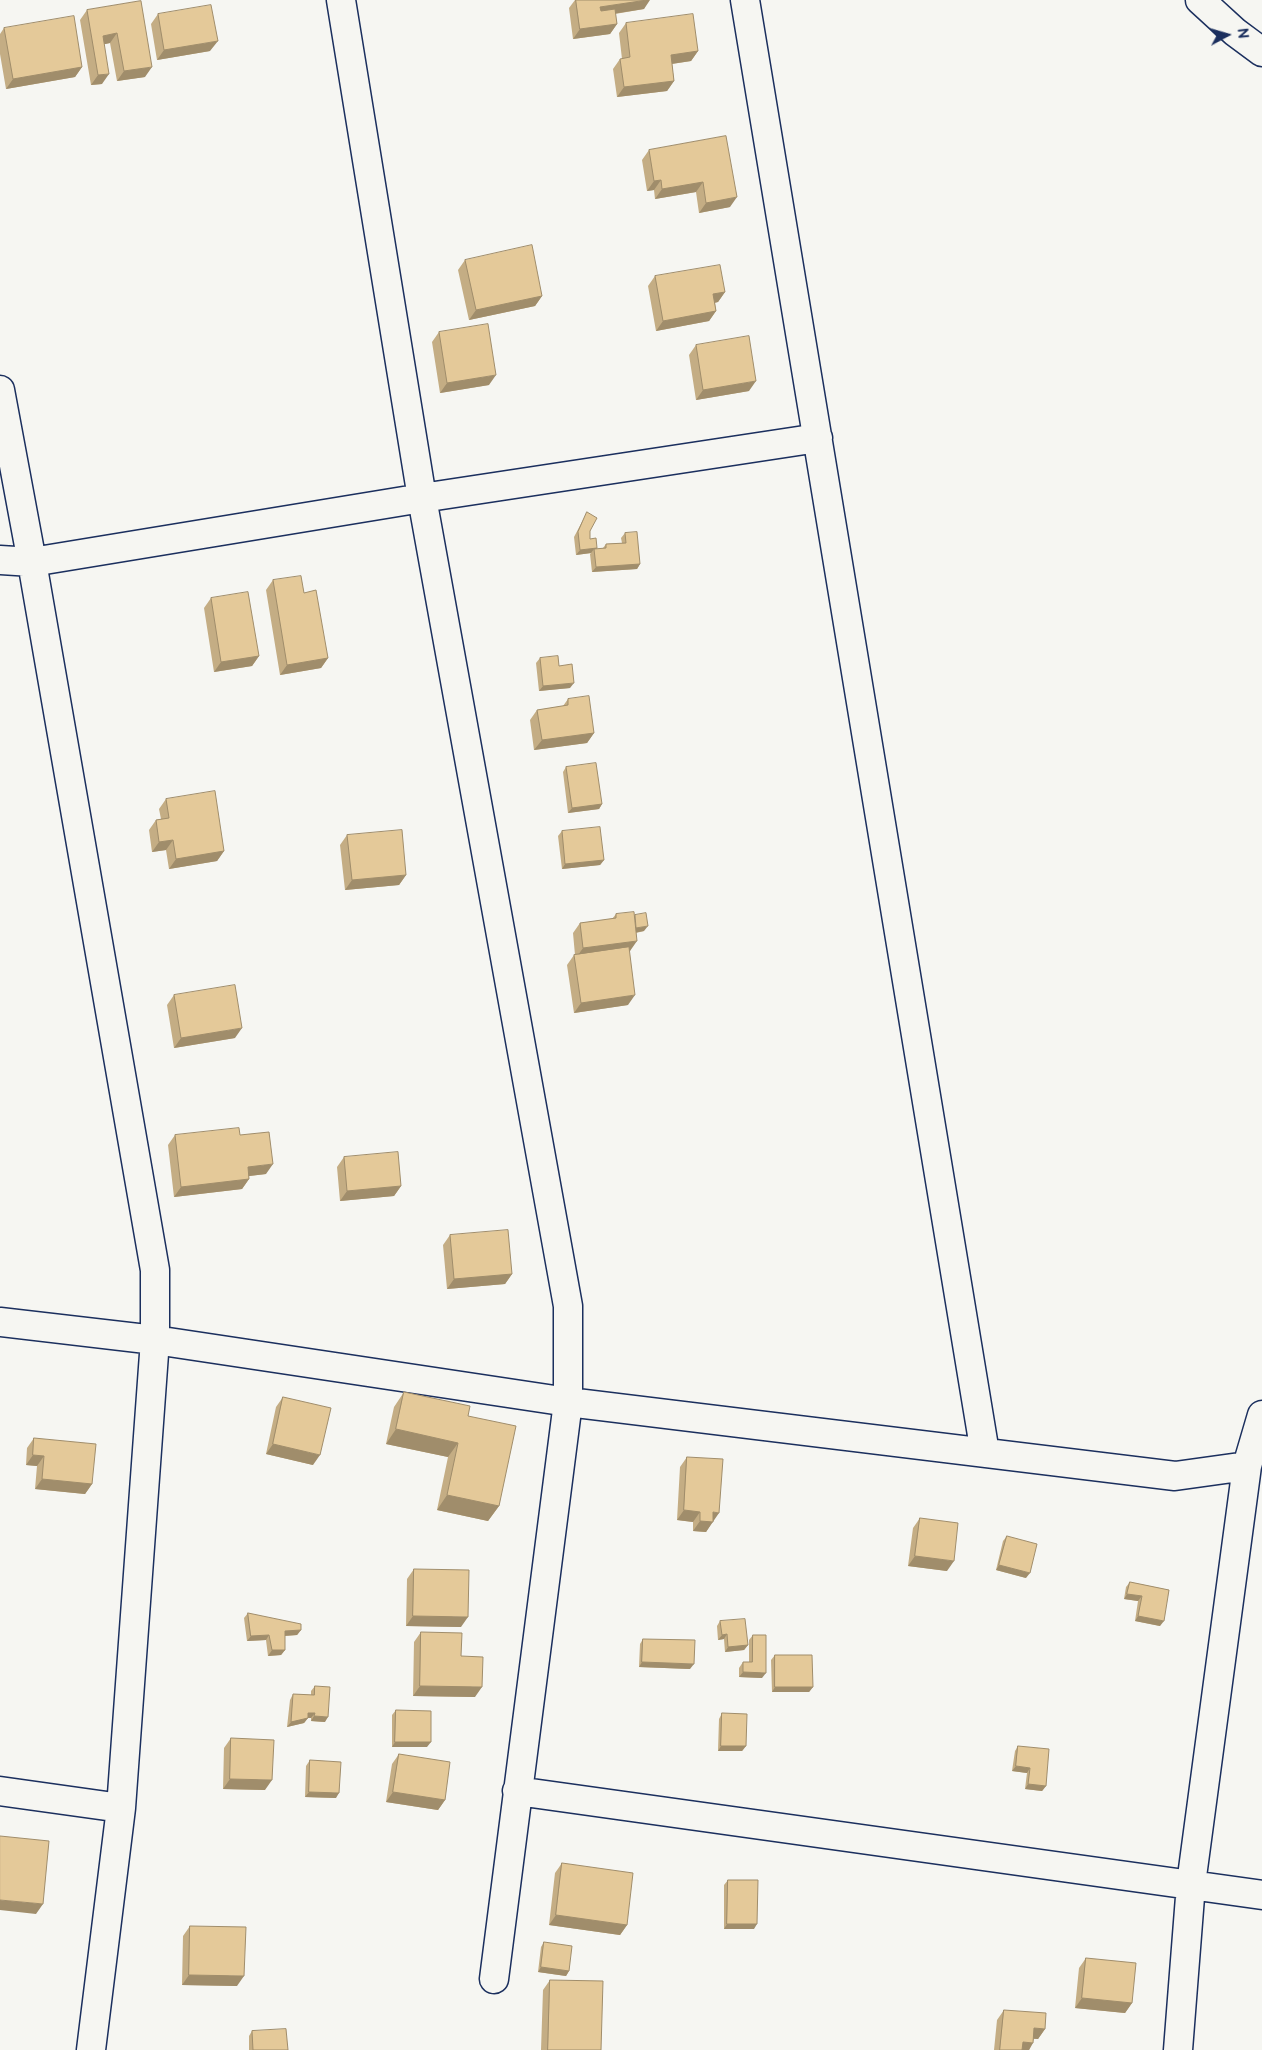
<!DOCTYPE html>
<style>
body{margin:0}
#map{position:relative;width:1262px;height:2050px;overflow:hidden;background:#f6f6f2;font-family:"Balsamiq Sans",sans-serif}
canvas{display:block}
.north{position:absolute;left:1202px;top:10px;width:50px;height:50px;-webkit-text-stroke:4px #f6f6f2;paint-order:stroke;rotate:84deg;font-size:14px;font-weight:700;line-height:20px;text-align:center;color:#1b2f5e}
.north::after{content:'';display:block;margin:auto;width:18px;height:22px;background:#1b2f5e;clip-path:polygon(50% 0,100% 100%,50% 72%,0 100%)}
</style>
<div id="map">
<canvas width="1262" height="2050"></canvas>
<div class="north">N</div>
</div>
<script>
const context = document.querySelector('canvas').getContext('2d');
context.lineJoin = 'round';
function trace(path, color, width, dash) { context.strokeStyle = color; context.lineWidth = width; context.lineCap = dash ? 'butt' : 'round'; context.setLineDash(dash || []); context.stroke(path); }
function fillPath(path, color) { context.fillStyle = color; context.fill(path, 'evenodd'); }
const minor = new Path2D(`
 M341 0 422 498 568 1306V1402L494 1979
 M745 0 985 1453
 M1200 0 1235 32 1262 52
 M0 390 32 562 155 1270V1340L121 1808 91 2050
 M0 560 32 562 422 498 818 438
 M0 1322 155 1340 568 1402 1175 1476 1247 1466
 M0 1791 121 1808
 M517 1791 1262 1895
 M1178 2050 1191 1884 1247 1466 1262 1415`);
trace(minor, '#1b2f5e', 31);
trace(minor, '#f6f6f2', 28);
fillPath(new Path2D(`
 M575 0H647L644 9 615 14 617 24 610 34 573 39 569 8Z
 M141 1 145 77 117 81 110 43 104 44 102 84 91 85 80 20 87 10Z
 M158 14 210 51 157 60 151 24Z
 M626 23 698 51 691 61 672 64 674 81 667 91 617 97 613 69 620 59H622L619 33Z
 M4 28 82 67 75 77 6 89 0 54V34Z
 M726 136 730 207 699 213 696 192 655 199 654 190 647 191 642 160 649 150Z
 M465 260 542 296 535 306 469 320 458 270Z
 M655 276 725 292 718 302 715 303 716 311 709 321 656 331 648 286Z
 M439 332 489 385 440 393 432 342Z
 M696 345 749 391 696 400 689 355Z
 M587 512 590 531V539L597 548 596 549 603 548 606 544 622 543 621 538 625 533 640 564 637 569 592 572 590 554 591 553 576 555 574 537 584 518Z
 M273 580 304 593 328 658 321 668 280 675 266 590Z
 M211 598 259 656 252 666 214 672 204 608Z
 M540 658 559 666 570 688 539 691 536 663Z
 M568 699 594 733 587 743 534 750 530 720 537 710 563 706Z
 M566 767 602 804 599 809 568 813 563 772Z
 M166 799 224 851 217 861 169 869 166 850 152 852 149 830 156 820 161 819 159 809Z
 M562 831 604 860 600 865 562 869 558 836Z
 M347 835 406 875 399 885 345 890 340 845Z
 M616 914 644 931 636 933 630 951H629L628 1005 574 1013 567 965 574 955H575L573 933 580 923 612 919Z
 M174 995 235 1038 174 1048 167 1005Z
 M175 1135H240L266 1174 249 1176V1179L242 1189 174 1197 168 1145Z
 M344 1157 401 1186 394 1196 340 1201 337 1167Z
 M450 1235 512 1274 505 1284 447 1289 443 1245Z
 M404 1392 468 1416 499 1506 488 1521 437 1510 448 1457 386 1444 394 1407Z
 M283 1397 313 1465 266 1454 276 1407Z
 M34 1438 92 1484 85 1494 35 1489 37 1466 26 1465 27 1448Z
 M687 1457 713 1521 706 1532 693 1531V1522L677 1520 680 1467Z
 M920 1518 947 1571 908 1566 913 1528Z
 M1007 1536 1026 1578 996 1570 1003 1541Z
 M414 1569 461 1627 406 1626 407 1579Z
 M1130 1582 1169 1590 1160 1626 1135 1621 1138 1601 1124 1599 1126 1587Z
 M248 1613 301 1630 297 1635 285 1636V1650L281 1655 268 1656 266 1640 247 1641 244 1618Z
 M720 1621 748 1645 744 1650 725 1652 724 1639 718 1640 717 1626Z
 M421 1632 461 1656 475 1697 413 1696 414 1642Z
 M753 1635 762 1678 739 1677V1668L743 1662H749V1640Z
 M643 1639 690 1669 639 1667 640 1644Z
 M775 1655 813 1687 809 1692H772L771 1660Z
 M315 1686 325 1722 311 1721V1718H308L304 1723 287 1727 290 1700 293 1694 311 1695V1691Z
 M396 1710 427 1747H392V1715Z
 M722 1713 746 1746 742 1751H718L719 1719Z
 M231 1738 265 1790 223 1789 224 1748Z
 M1018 1746 1046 1786 1042 1791 1025 1789 1027 1773 1012 1771 1015 1751Z
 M399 1754 445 1800 438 1810 386 1802 392 1764Z
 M310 1760 336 1798 305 1797 306 1766Z
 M562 1863 627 1925 620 1935 549 1925 555 1873Z
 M728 1880 754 1929H724V1885Z
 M190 1926 237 1986 182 1985 183 1936Z
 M544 1942 569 1971 566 1976 538 1972 541 1947Z
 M1086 1958 1132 2003 1125 2013 1075 2008 1079 1968Z
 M550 1980 601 2050H541L543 1990Z
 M1004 2010 1045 2029 1038 2039H1034L1029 2050H994L997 2020Z
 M252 2031 288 2050H249V2036Z`), '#c4ad84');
fillPath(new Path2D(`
 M647 0H650L644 9 593 17 600 7Z
 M617 24 610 34 573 39 580 29Z
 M117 33 110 43 96 46 103 36Z
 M218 41 210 51 157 60 164 50Z
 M698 51 691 61 664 65 671 55Z
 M82 67 75 77 6 89 13 79Z
 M152 67 145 77 117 81 124 71Z
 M109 74 102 84 91 85 98 75Z
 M674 81 667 91 617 97 624 87Z
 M661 180 654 190 647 191 654 181Z
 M703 182 696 192 655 199 662 189Z
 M737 197 730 207 699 213 706 203Z
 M725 292 718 302 706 304 713 294Z
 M542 296 535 306 469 320 476 310Z
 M716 311 709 321 656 331 663 321Z
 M496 375 489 385 440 393 447 383Z
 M756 381 749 391 696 400 703 390Z
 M597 548 594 551V549L591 553 576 555 580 550Z
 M640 564 637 569 592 572 596 567Z
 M259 656 252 666 214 672 221 662Z
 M328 658 321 668 280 675 287 665Z
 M574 683 570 688 539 691 543 686Z
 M594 733 587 743 534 750 542 740Z
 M602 804 599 809 568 813 572 808Z
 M173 840 166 850 152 852 159 842Z
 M224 851 217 861 169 869 176 859Z
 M604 860 600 865 562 869 565 864Z
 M406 875 399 885 345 890 352 880Z
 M648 926 644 931 633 933 636 928Z
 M637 941 630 951 576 958 583 948Z
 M635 995 628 1005 574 1013 581 1003Z
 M242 1028 235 1038 174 1048 181 1038Z
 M273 1164 266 1174 241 1177 248 1167Z
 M249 1179 242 1189 174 1197 181 1187Z
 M401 1186 394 1196 340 1201 347 1191Z
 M512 1274 505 1284 447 1289 454 1279Z
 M396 1429 458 1443 448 1457 386 1444Z
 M273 1444 320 1455 313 1465 266 1454Z
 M33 1455 44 1456 37 1466 26 1465Z
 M42 1479 92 1484 85 1494 35 1489Z
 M447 1495 499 1506 488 1521 437 1510Z
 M684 1510 700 1512 693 1522 677 1520Z
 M713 1512 719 1513 706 1532 693 1531 700 1521Z
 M915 1556 954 1561 947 1571 908 1566Z
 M999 1565 1030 1573 1026 1578 996 1570Z
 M1127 1594 1142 1596 1138 1601 1124 1599Z
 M413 1616 468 1617 461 1627 406 1626Z
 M1138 1616 1164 1621 1160 1626 1135 1621Z
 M301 1630 297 1635 282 1636 285 1631Z
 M727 1634 724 1639 718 1640 722 1635Z
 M269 1635 266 1640 247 1641 251 1636Z
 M748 1645 744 1650 725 1652 728 1647Z
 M272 1650H285L281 1655 268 1656Z
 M642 1662 694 1664 690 1669 639 1667Z
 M743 1672 766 1673 762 1678 739 1677Z
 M420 1686 482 1687 475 1697 413 1696Z
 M775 1687H813L809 1692H772Z
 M308 1713H315L311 1718H308L304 1723 287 1727 291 1722Z
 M314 1716 328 1717 325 1722 311 1721Z
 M395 1742H431L427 1747H392Z
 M721 1746H746L742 1751H718Z
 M1016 1766 1030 1768 1027 1773 1012 1771Z
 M230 1779 272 1780 265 1790 223 1789Z
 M1028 1784 1046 1786 1042 1791 1025 1789Z
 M309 1792 339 1793 336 1798 305 1797Z
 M393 1792 445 1800 438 1810 386 1802Z
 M0 1900 43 1904 36 1914 0 1910Z
 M556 1915 627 1925 620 1935 549 1925Z
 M727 1924H757L754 1929H724Z
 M541 1967 569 1971 566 1976 538 1972Z
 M189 1975 244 1976 237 1986 182 1985Z
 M1082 1998 1132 2003 1125 2013 1075 2008Z
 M1034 2028 1045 2029 1038 2039 1027 2038Z
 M1023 2042 1033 2043 1029 2050H1018Z`), '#a08d6b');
const building = new Path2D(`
 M576 0H647L600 7 601 11 615 9 617 24 580 29Z
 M141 1 152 67 124 71 117 33 103 36 109 74 98 75 87 10Z
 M211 5 218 41 164 50 158 14Z
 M693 14 698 51 671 55 674 81 624 87 620 59 630 57 626 23Z
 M74 16 82 67 13 79 4 28Z
 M726 136 737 197 706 203 703 182 662 189 661 180 654 181 649 150Z
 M532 245 542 296 476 310 465 260Z
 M720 265 725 292 713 294 716 311 663 321 655 276Z
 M488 324 496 375 447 383 439 332Z
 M749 336 756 381 703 390 696 345Z
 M587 512 597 518 590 531V539L596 538 597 548 580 550 578 532Z
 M637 532 640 564 596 567 594 549 606 548V544L626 543 625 533Z
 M301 576 304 593 316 590 328 658 287 665 273 580Z
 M248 592 259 656 221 662 211 598Z
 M558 656 559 666 572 664 574 683 543 686 540 658Z
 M589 696 594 733 542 740 537 710 568 705V699Z
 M596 763 602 804 572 808 566 767Z
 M215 791 224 851 176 859 173 840 159 842 156 820 169 818 166 799Z
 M600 827 604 860 565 864 562 831Z
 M402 830 406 875 352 880 347 835Z
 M634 912 637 941 583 948 580 923 616 918V914Z
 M646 913 648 926 636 928 635 915Z
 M629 947 635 995 581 1003 574 955Z
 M235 985 242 1028 181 1038 174 995Z
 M239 1128 240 1135 269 1132 273 1164 248 1167 249 1179 181 1187 175 1135Z
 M398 1152 401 1186 347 1191 344 1157Z
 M508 1230 512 1274 454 1279 450 1235Z
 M404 1392 470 1406 468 1416 516 1426 499 1506 447 1495 458 1443 396 1429Z
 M283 1397 331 1408 320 1455 273 1444Z
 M34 1438 96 1444 92 1484 42 1479 44 1456 33 1455Z
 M687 1457 723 1459 719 1513 713 1512V1522L700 1521V1512L684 1510Z
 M920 1518 958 1523 954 1561 915 1556Z
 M1007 1536 1037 1544 1030 1573 999 1565Z
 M414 1569 469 1570 468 1617 413 1616Z
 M1130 1582 1169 1590 1164 1621 1138 1616 1142 1596 1127 1594Z
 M248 1613 301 1624V1630L285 1631V1650H272L269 1635 251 1636Z
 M745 1619 748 1645 728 1647 727 1634 722 1635 720 1621Z
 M421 1632 462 1633 461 1656 483 1657 482 1687 420 1686Z
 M753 1635H766V1673L743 1672V1662H752Z
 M643 1639 695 1640 694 1664 642 1662Z
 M775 1655H812L813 1687H775Z
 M315 1686 330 1687 328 1717 314 1716 315 1713H308V1718L291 1722 293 1694 314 1695Z
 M396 1710 431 1711V1742H395Z
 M722 1713 747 1714 746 1746H721Z
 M231 1738 274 1740 272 1780 230 1779Z
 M1018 1746 1049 1749 1046 1786 1028 1784 1030 1768 1016 1766Z
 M399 1754 450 1762 445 1800 393 1792Z
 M310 1760 341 1762 339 1793 309 1792Z
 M0 1836 49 1841 43 1904 0 1900Z
 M562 1863 633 1873 627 1925 556 1915Z
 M728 1880H758L757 1924H727Z
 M190 1926 246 1927 244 1976 189 1975Z
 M544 1942 572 1946 569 1971 541 1967Z
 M1086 1958 1136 1963 1132 2003 1082 1998Z
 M550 1980 603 1981 601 2050H548Z
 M1004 2010 1046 2013 1045 2029 1034 2028 1033 2043 1023 2042 1022 2050H1000Z
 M286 2029 288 2050H253L252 2031Z`);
fillPath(building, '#e4c999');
trace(building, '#a08d6b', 1);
</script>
